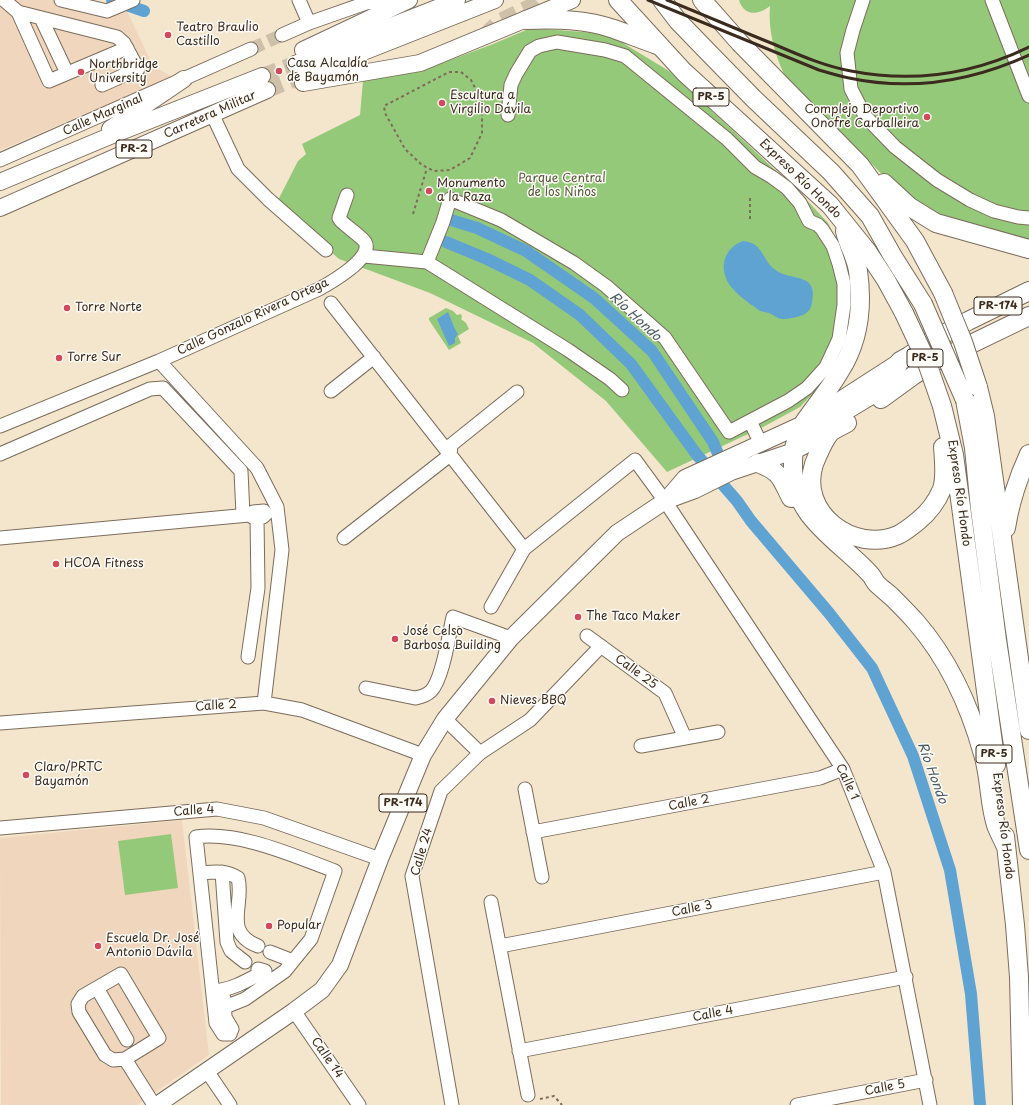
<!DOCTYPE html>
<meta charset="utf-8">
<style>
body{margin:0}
canvas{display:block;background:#f4e6cd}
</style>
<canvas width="1029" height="1105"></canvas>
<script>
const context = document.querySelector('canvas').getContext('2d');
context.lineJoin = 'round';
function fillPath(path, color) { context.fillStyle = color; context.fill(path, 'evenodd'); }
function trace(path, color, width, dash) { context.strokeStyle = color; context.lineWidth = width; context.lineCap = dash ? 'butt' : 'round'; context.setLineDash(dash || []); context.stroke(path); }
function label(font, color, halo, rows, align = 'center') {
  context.font = font + ' "Playpen Sans",sans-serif'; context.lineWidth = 3; context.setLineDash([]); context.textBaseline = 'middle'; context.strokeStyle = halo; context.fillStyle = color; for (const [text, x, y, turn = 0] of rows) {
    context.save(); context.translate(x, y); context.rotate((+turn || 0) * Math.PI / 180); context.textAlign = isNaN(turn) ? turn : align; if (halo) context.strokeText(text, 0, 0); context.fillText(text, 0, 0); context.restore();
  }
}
fillPath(new Path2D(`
 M0 0H58L123 9 128 13 153 66 172 77 0 150Z
 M182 820 209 1055 137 1105H1L0 838Z`), '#f0d6bc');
fillPath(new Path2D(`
 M739 0H1029V241L938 217 904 197 784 74C774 53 768 29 770 6 759 15 744 17 739 0Z
 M531 28 608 34 669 71 805 198 828 223 841 249 850 283 849 332 821 385 800 407 763 427 667 472 606 401 533 343 430 293 339 259 276 204 298 161 306 154 302 144 360 115 363 81 429 68 493 44Z
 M446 308 453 311 457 315 461 314 462 317 461 319 466 323 469 329 458 336 461 343 449 350 429 320V318Z
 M171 834 178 888 125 895 118 841Z`), '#95c97a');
fillPath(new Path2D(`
 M743 241C763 243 761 257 773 268 789 283 819 270 812 303 810 316 797 317 786 319 779 320 775 316 769 313 766 312 763 312 760 311 757 309 754 306 750 304 744 299 737 294 732 288 718 271 722 249 743 241Z
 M448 312C452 320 453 327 458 334L455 338V343L449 346 437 319Z`), '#5fa3d3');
trace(new Path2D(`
 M112 0 144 11
 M451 220 477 228 526 251 594 298 652 351 713 442 724 468
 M446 242 487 259 530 280 580 315 631 364 697 455 737 501 751 521 829 613 872 668 913 756 950 870 971 994 980 1105`), '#5fa3d3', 12);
trace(new Path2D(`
 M251 49 282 35`), '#cfc0aa', 13, [13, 6]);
trace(new Path2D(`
 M484 36 500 21 532 6 538 0
 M262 76 295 64
 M267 90 300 77`), '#cfc0aa', 16, [16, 8]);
const minor = new Path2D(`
 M4 0 18 12 117 37 124 43 138 69 102 85
 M61 0 107 11 133 0
 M299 0 309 23
 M863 0 853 30 847 53 851 89 865 116 895 147 937 180 970 200 994 211 1018 217 1029 218
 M992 0 1029 96
 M18 12 49 81 127 48
 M41 18 67 73
 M282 35 309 23 366 3 403 0
 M508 115 511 85 516 74 530 51 539 46 557 42 605 50 625 56 727 139 755 167 772 177 787 188 800 203 809 221 818 225 822 229 833 246 839 264 844 284V305L839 339 826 367 807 388 788 401 750 421
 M215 120 238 169 268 199 326 250
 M0 160 251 49
 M364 256 427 262 568 350 610 379 622 390
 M427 262 443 222 450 199 501 220 574 263 606 286 665 338 729 432 750 421 761 444
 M331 303 524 549
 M159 361 257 468 277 507 282 550 264 703
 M331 391 374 357
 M0 426 159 361 319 289C330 283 374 258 365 242 362 237 346 226 341 221L339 218 347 195
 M0 454 150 389 163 388 241 471 243 515
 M0 538 249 515 253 512 264 511 266 514 263 517 254 518 249 515
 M344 538 450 455 451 445 517 392
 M491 607 524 549 635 460 665 501 843 769 884 872 930 1105
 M587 636 665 693 685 738
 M248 657 258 588 257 518
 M366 688 415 698C421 697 427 695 431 691 443 679 449 634 453 617L511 638
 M445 719 480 753
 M0 723 264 703 302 710 423 755
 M641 746 718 732
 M525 789 542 877
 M0 828 217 809 264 818 380 859
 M533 832 820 778 843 769
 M222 872 227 942 231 951 245 962
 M200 873C213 872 226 870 238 878 245 904 222 932 258 946
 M491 902 528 1095
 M500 946 884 872
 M270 952 293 961
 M121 974 159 1038 125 1059 113 1060 105 1055 79 1012 78 1004 83 996Z
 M97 988 127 1040
 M213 991C232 990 248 980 265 971L258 969
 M224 998 225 1017 232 1029 230 1034
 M225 1007 245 999 285 971 293 961 311 939 335 871C294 856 240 831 196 837L216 1023 223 1034H230
 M294 1011 359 1105
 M519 1051 906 977
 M125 1059 154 1105
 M207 1071 230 1105
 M452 1105 412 876 441 791 480 753 530 720 601 646
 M797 1105 926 1080`);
const major = new Path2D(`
 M303 50 409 0
 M295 64 457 0
 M305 75 495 0
 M303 83 420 63 572 0
 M110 129 184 79
 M0 182 110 136 262 76
 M0 208 267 90
 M667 499 685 478 803 424 899 362
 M157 1105 294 1011 322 990 340 965 380 859 423 755 445 719 511 638 617 533 665 501 695 490 731 472 794 451 831 432`);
const highway = new Path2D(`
 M618 0 684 72 830 205 867 251 886 280 904 313
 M662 0 678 21 708 52 754 99 831 172 870 216 892 255 923 304
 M702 0 740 43 860 165 915 241 943 293
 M526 20C555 19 586 19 614 29 628 34 643 40 657 45
 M884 183 910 207 936 223 1029 249
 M978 387 985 416 1029 730
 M881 399 914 375 936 361 1029 316
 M965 400 974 448 980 509 997 640 1029 850
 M942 406 954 455 996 765
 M847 423C842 426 836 428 831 432 825 438 817 456 814 464 798 513 854 554 898 535 906 531 912 526 918 521 928 513 937 501 942 489 946 477 944 460 943 447
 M803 424C815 406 829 390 840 371 859 341 863 306 858 271 856 257 848 245 845 231
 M758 463C781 472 780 477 791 498
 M1006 528C1010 502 1018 478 1029 454
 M1005 836 1015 925 1019 977 1022 1105
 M1006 847C1003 840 999 833 996 825 989 804 990 776 983 754 970 707 948 659 916 622 909 614 901 606 893 598 888 593 882 589 877 584 874 581 873 577 870 574 839 540 791 517 793 464 793 456 793 447 797 440L868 397 891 377 900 361 909 356 931 341 968 321 1029 291`);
trace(minor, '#7c6c5b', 15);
trace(major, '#7c6c5b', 18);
trace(highway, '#7c6c5b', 20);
trace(new Path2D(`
 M449 72H461L471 80 482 101V133L470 158 450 170 434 171 422 165 405 149 385 113 384 106Z
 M413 214 427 168
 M750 219V196
 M540 1099 554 1096 562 1105`), '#7c6c5b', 2, [3, 3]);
trace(minor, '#fff', 13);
trace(major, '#fff', 16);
trace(highway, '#fff', 18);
trace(new Path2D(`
 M648 0 819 70C829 73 839 76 849 78 910 91 972 81 1029 55
 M667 0C702 14 736 29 771 43 797 54 823 66 851 71 912 83 973 74 1029 47`), '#3b2a1e', 3);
const highwayBridge = new Path2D(`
 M943 293 963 342 978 387
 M923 304 965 400
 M904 313 926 360 942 406`);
trace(highwayBridge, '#7c6c5b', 20, []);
trace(highwayBridge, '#fff', 18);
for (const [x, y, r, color] of [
 [168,35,4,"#d1495b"],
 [279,71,4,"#d1495b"],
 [81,72,4,"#d1495b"],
 [442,103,4,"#d1495b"],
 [927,117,4,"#d1495b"],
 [429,191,4,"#d1495b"],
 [67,308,4,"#d1495b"],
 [59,358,4,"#d1495b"],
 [56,564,4,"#d1495b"],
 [578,617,4,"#d1495b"],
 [395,639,4,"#d1495b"],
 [492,701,4,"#d1495b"],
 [26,775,4,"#d1495b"],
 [269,926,4,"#d1495b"],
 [98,946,4,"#d1495b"]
]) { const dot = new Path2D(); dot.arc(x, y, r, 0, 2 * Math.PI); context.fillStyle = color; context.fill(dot); trace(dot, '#fdfcf7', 1.5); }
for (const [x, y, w] of [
 [711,97,36],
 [134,149,36],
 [998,306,48],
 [925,358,36],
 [994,754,36],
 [403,803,48]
]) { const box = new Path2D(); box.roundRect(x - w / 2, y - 9, w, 18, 3); context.fillStyle = '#fdfcf7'; context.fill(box); trace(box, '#3b2a1e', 1); }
label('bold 11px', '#3b2a1e', null, [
 ["PR-5",711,97],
 ["PR-2",134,149],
 ["PR-174",998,306],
 ["PR-5",925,358],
 ["PR-5",994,754],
 ["PR-174",403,803]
]);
label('12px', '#3b2a1e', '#fdfcf7', [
 ["Teatro Braulio",176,28],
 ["Castillo",176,42],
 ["Casa Alcaldía",287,64],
 ["de Bayamón",287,78],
 ["Northbridge",89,65],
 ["University",89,79],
 ["Escultura a",450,96],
 ["Virgilio Dávila",450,110],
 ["Complejo Deportivo",919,110,"right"],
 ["Onofre Carballeira",919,124,"right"],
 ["Monumento",437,184],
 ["a la Raza",437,198],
 ["Torre Norte",75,308],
 ["Torre Sur",67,358],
 ["HCOA Fitness",64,564],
 ["The Taco Maker",586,617],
 ["José Celso",403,632],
 ["Barbosa Building",403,646],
 ["Nieves BBQ",500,701],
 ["Claro/PRTC",34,768],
 ["Bayamón",34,782],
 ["Popular",277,926],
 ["Escuela Dr. José",106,939],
 ["Antonio Dávila",106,953]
], 'left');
label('12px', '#3b2a1e', '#fdfcf7', [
 ["Calle Marginal",103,115,-24],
 ["Carretera Militar",210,115,-24],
 ["Expreso Río Hondo",800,179,44],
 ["Calle Gonzalo Rivera Ortega",253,317,-25],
 ["Expreso Río Hondo",959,493,82],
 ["Calle 25",636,672,36],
 ["Calle 2",216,706,-4],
 ["Calle 1",847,782,65],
 ["Calle 2",689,803,-11],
 ["Calle 4",194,811,-4],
 ["Expreso Río Hondo",1003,826,83],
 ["Calle 24",422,852,-74],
 ["Calle 3",692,909,-11],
 ["Calle 4",713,1014,-11],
 ["Calle 14",327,1058,55],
 ["Calle 5",885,1088,-11]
]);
label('12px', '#565a3a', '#fdfcf7', [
 ["Parque Central",562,179],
 ["de los Niños",562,193]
]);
label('italic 13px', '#495a66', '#fdfcf7', [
 ["Río Hondo",635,317,43],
 ["Río Hondo",932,773,70]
]);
</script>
